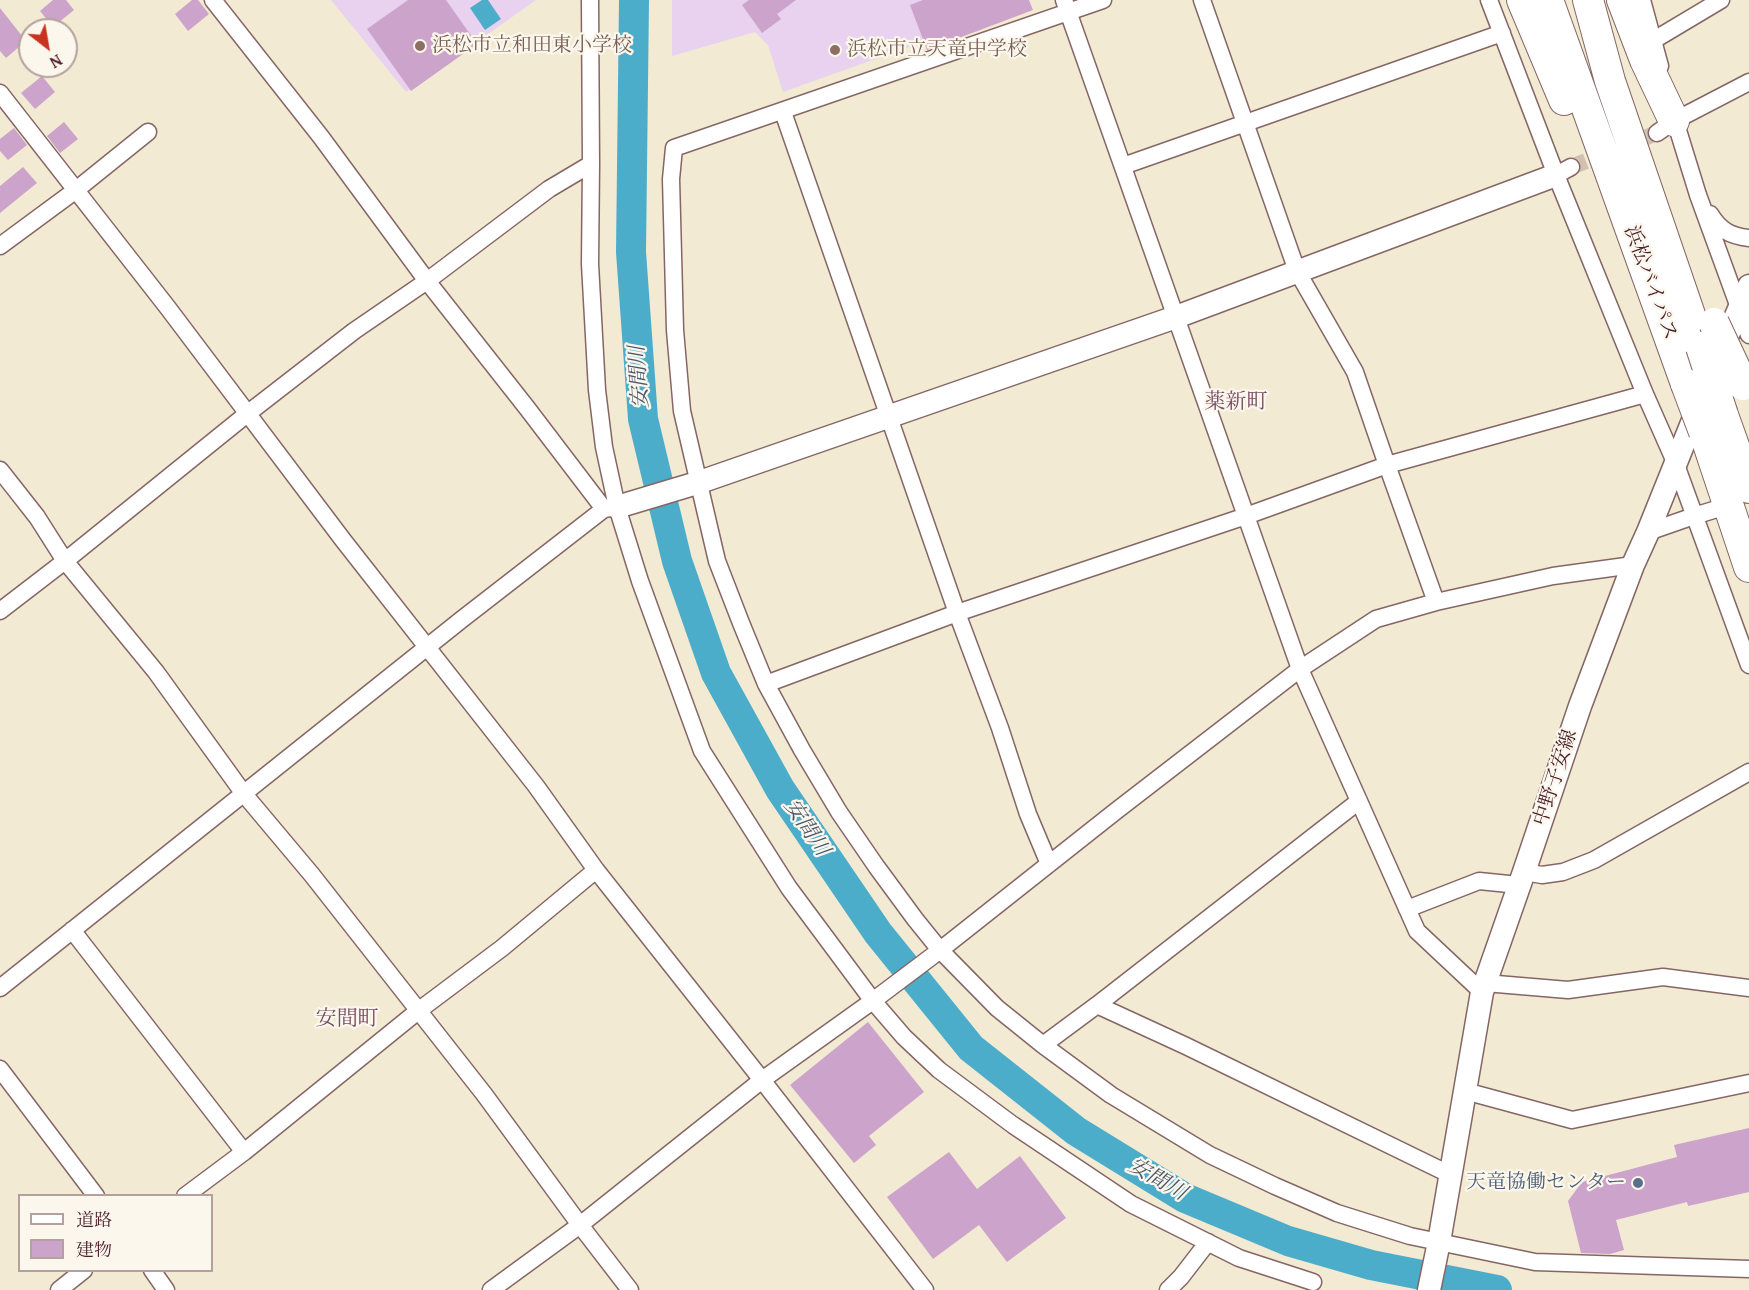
<!DOCTYPE html>
<meta charset="utf-8">
<style>
body{margin:0}
#map{position:relative;width:1749px;height:1290px;overflow:hidden;background:#f2ead2;font-family:"Gentium Book Plus","Noto Serif JP",serif}
canvas{display:block}
.legend{position:absolute;left:18px;top:1194px;width:195px;height:78px;box-sizing:border-box;background:#fbf7ec;border:2px solid #b4a19f;margin:0;padding:8px 10px;list-style:none;font-size:18px;color:#4a1f2b}
.legend li{display:flex;align-items:center;gap:12px;height:30px}
.legend b{width:30px;border:2px solid #b4a19f}
.north{position:absolute;left:18px;top:18px;width:60px;height:60px;box-sizing:border-box;background:#fbf7ec;border:2px solid #b4a19f;border-radius:50%;rotate:149deg;font-size:16px;font-weight:700;line-height:24px;text-align:center;color:#4a1f2b}
.north::after{content:'';display:block;margin:auto;width:21px;height:27px;background:#c8321e;clip-path:polygon(50% 0,100% 100%,50% 72%,0 100%)}
</style>
<div id="map">
<canvas width="1749" height="1290"></canvas>
<ul class="legend">
<li><b style="height:8px;background:#fff"></b>道路</li>
<li><b style="height:16px;background:#cca3ca"></b>建物</li>
</ul>
<div class="north">N</div>
</div>
<script>
const context = document.querySelector('canvas').getContext('2d');
context.lineJoin = 'round';
function fillPath(path, color) { context.fillStyle = color; context.fill(path, 'evenodd'); }
function trace(path, color, width, dash) { context.strokeStyle = color; context.lineWidth = width; context.lineCap = dash ? 'butt' : 'round'; context.setLineDash(dash || []); context.stroke(path); }
function label(font, color, halo, rows, align = 'center') {
  context.font = font + ' "Gentium Book Plus","Noto Serif JP",serif'; context.lineWidth = 4.5; context.setLineDash([]); context.textBaseline = 'middle'; context.strokeStyle = halo; context.fillStyle = color; for (const [text, x, y, turn = 0] of rows) {
    context.save(); context.translate(x, y); context.rotate((+turn || 0) * Math.PI / 180); context.textAlign = isNaN(turn) ? turn : align; if (halo) context.strokeText(text, 0, 0); context.fillText(text, 0, 0); context.restore();
  }
}
fillPath(new Path2D(`
 M331 0H536L406 92Z
 M672 0H1025L1028 7 917 44 783 92 768 45 755 32 672 56Z`), '#e8d2ef');
fillPath(new Path2D(`
 M482 0H488L501 19 485 30 470 8Z`), '#4cadcb');
trace(new Path2D(`
 M634 0 631 252 643 419 677 561 716 673 780 789 878 933 971 1048 1076 1131 1185 1198 1288 1241 1371 1265 1497 1290`), '#4cadcb', 30);
fillPath(new Path2D(`
 M53 0H66L74 10 53 27 40 11Z
 M192 0H198L209 14 188 31 175 14Z
 M408 0H446L477 44 411 91 367 29Z
 M749 0H796L777 14 781 19 762 33 742 5Z
 M923 0H1029L1033 10 927 50 910 5Z
 M0 8 26 41 6 58 0 51Z
 M42 76 55 92 35 109 21 93Z
 M64 122 78 139 60 153 47 136Z
 M14 128 27 145 8 160 0 151V139Z
 M23 167 37 183 0 213V186Z
 M868 1022 924 1092 869 1136 876 1145 854 1163 790 1085Z
 M1749 1128V1192L1688 1206 1687 1202 1616 1220 1624 1250 1610 1254 1581 1253 1568 1201 1582 1182 1677 1157 1674 1145Z
 M949 1152 977 1189 1020 1156 1066 1218 1007 1262 979 1225 933 1259 887 1197Z`), '#cca3ca');
trace(new Path2D(`
 M1571 167 1657 133`), '#d0c1b1', 16, [16, 8]);
const street = new Path2D(`
 M213 0 321 137 427 281 527 408 604 509
 M590 0 591 164 590 264 597 390 604 447 617 507 640 581 702 751 789 888 873 1001 904 1037 939 1070 1013 1125 1131 1204 1239 1258 1313 1282
 M1064 0 1300 669 1417 931 1482 992
 M1103 0 674 148 671 179 675 330 682 411 717 561 741 623 766 684 802 750 839 812 876 866 915 919 940 950 997 1008 1043 1045 1111 1095 1210 1155 1275 1186 1337 1213 1410 1236 1535 1262 1749 1269
 M1202 0 1297 271 1355 372 1387 465 1436 602
 M1489 0 1556 175 1645 394 1675 462 1749 665
 M1642 0 1660 66
 M1654 40 1721 0
 M0 93 168 308 343 540 536 786 596 870
 M783 112 957 613 1000 728 1028 814 1049 864
 M1673 114 1698 195 1749 335
 M1657 133 1674 121 1749 82
 M1123 166 1502 33
 M1556 175 1571 167
 M1710 214C1720 230 1730 236 1749 238
 M0 246 76 190 148 132
 M0 470 37 517 65 561 156 672 244 794 312 875 484 1094 580 1225 630 1290
 M1648 532 1694 516 1720 508
 M0 611 65 561 247 414 354 331 427 281 549 189 591 164
 M766 684 957 613 1246 516 1387 465 1645 394
 M1524 872 1542 875 1563 872 1594 860 1749 772
 M1407 909 1479 881 1519 885
 M72 930 244 1152
 M1485 983 1568 990 1663 977 1749 988
 M0 988 461 620 604 509 617 507
 M1097 1005 1186 1046 1451 1175
 M1043 1045 1097 1005 1359 801
 M0 1069 96 1196
 M1465 1091 1572 1120 1749 1083
 M185 1196 244 1152 418 1011 502 948 596 870 762 1080 925 1290
 M152 1270 166 1290
 M59 1290 84 1270
 M491 1290 580 1225 762 1080 874 1000 939 951 1116 811 1300 669 1376 619 1436 602 1553 576 1633 565
 M1168 1290 1181 1277 1208 1242`);
const secondary = new Path2D(`
 M1720 353 1749 286
 M617 507 697 483 1176 317 1556 175
 M1429 1290 1439 1242 1482 992 1524 872 1580 706 1633 565 1648 532 1700 403`);
const highway = new Path2D(`
 M1522 0 1564 100
 M1548 0 1686 384
 M1588 0 1610 81 1701 347
 M1622 0 1645 60 1674 121
 M1723 415 1749 488
 M1704 432 1749 567`);
trace(street, '#856665', 19);
trace(secondary, '#856665', 25);
trace(highway, '#856665', 32);
trace(street, '#fff', 16);
trace(secondary, '#fff', 22);
trace(highway, '#fff', 30);
const highwayBridge = new Path2D(`
 M1714 323 1743 385
 M1701 347 1723 415
 M1686 384 1704 432`);
trace(highwayBridge, '#856665', 32, []);
trace(highwayBridge, '#fff', 30);
for (const [x, y, r, color] of [
 [420,46,6,"#8d6e63"],
 [835,50,6,"#8d6e63"],
 [1638,1183,6,"#5c6f8a"]
]) { const dot = new Path2D(); dot.arc(x, y, r, 0, 2 * Math.PI); context.fillStyle = color; context.fill(dot); trace(dot, '#fbf7ec', 2); }
label('20px', '#785e54', '#fbf7ec', [
 ["浜松市立和田東小学校",432,46],
 ["浜松市立天竜中学校",847,50]
], 'left');
label('20px', '#4a1f2b', '#fbf7ec', [
 ["浜松バイパス",1650,283,70],
 ["中野子安線",1556,778,-72]
]);
label('20px', '#4e5e75', '#fbf7ec', [
 ["天竜協働センター",1626,1183]
], 'right');
label('italic 21px', '#4b586b', '#fbf7ec', [
 ["安間川",640,377,-94],
 ["安間川",806,828,56],
 ["安間川",1157,1180,30]
]);
label('21px', '#784d63', '#fbf7ec', [
 ["薬新町",1236,403],
 ["安間町",347,1020]
]);
</script>
